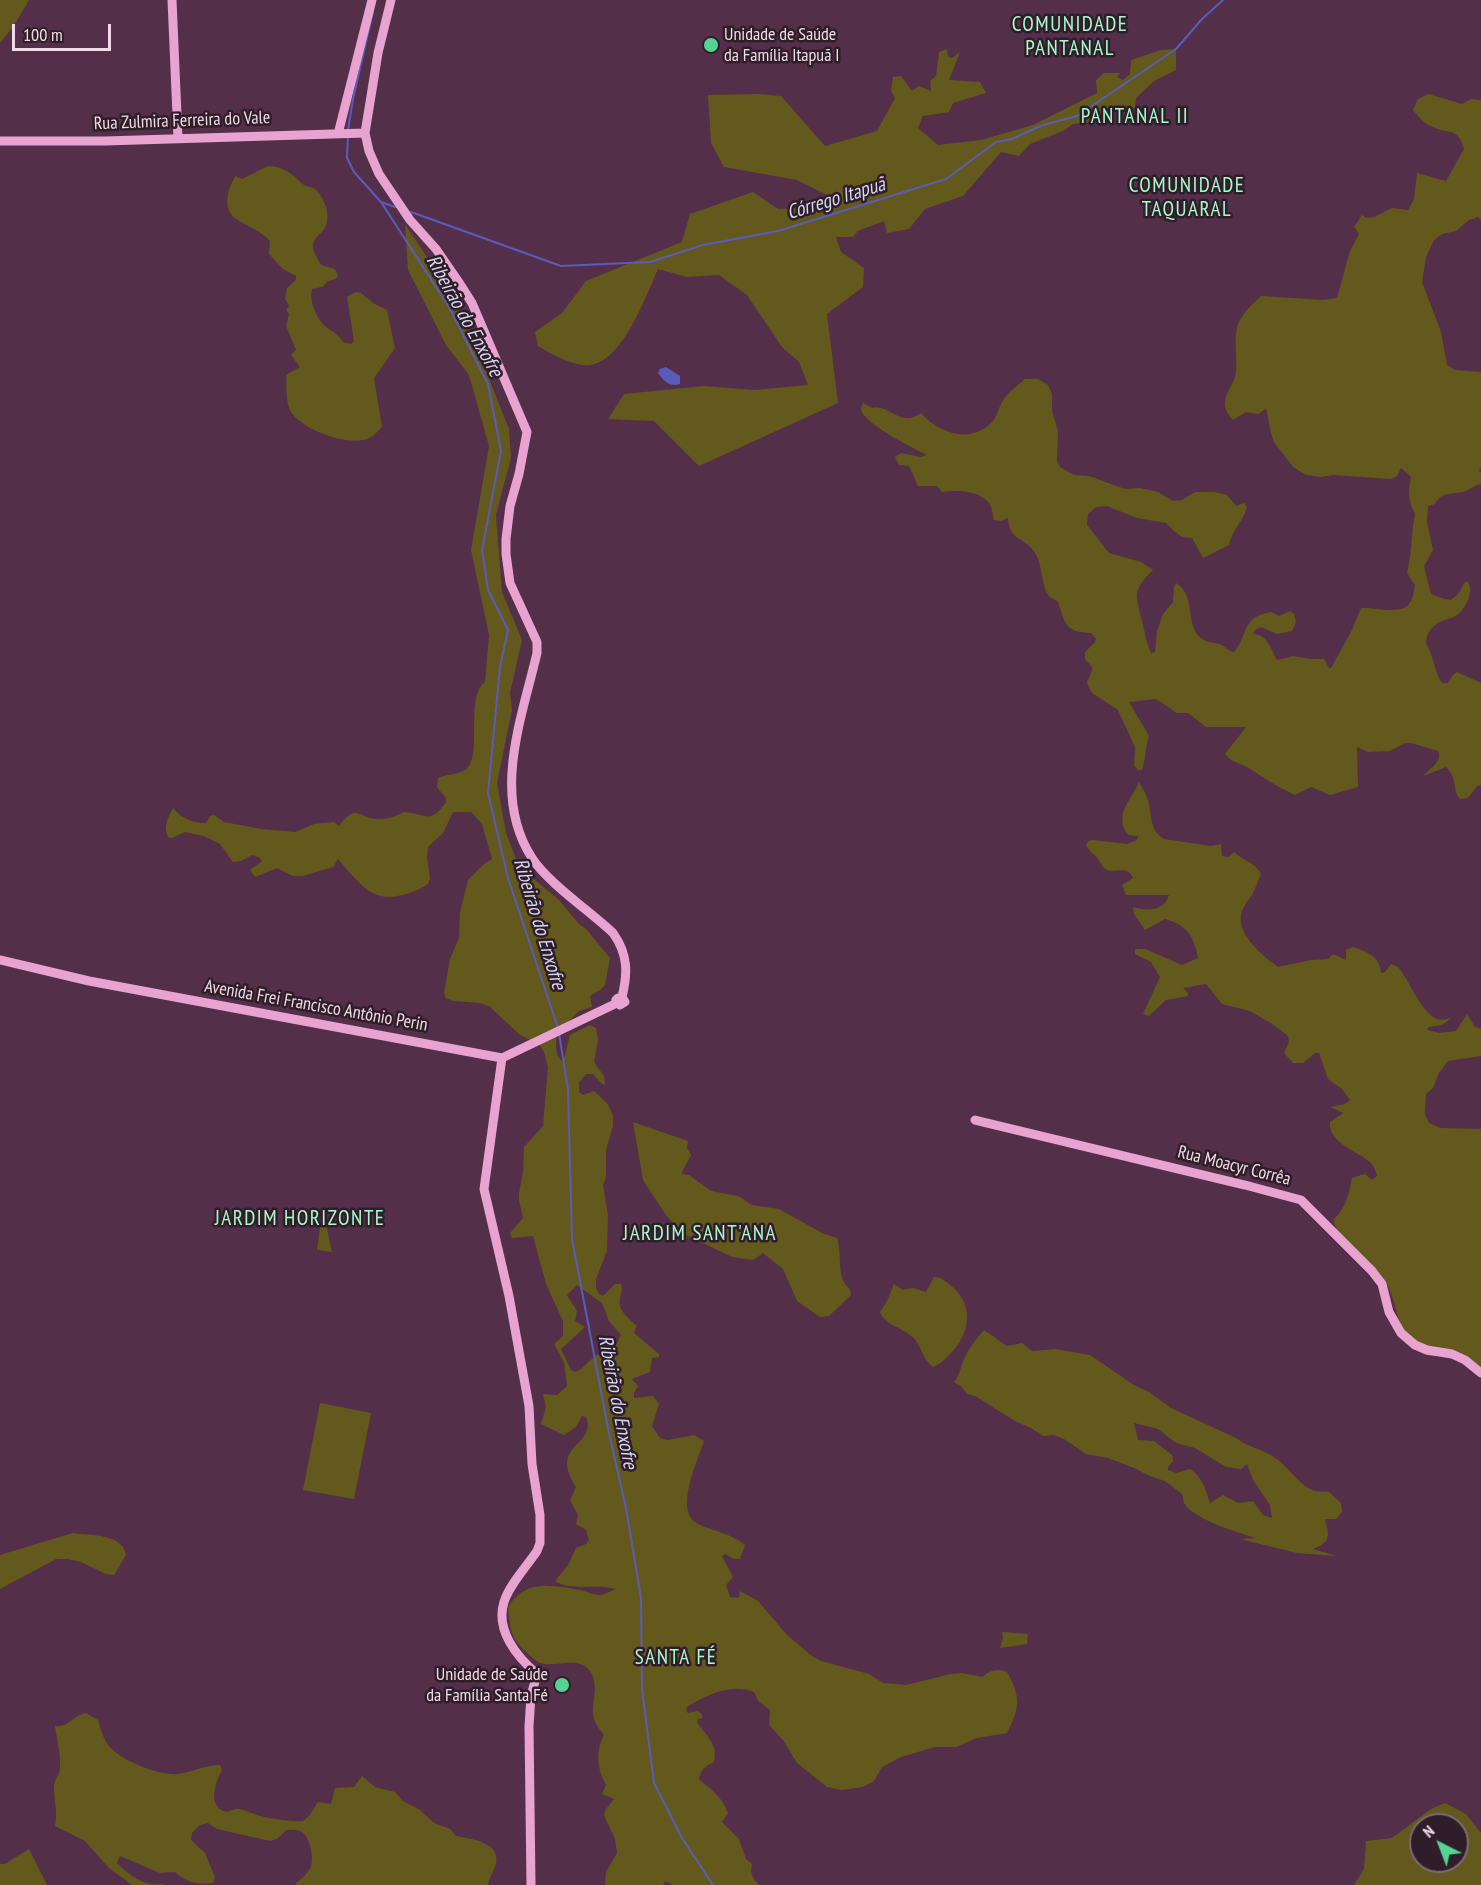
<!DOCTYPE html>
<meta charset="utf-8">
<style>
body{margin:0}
#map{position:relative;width:1481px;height:1885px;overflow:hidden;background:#542f49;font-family:"PT Sans Narrow",sans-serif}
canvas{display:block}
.north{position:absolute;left:1409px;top:1813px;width:60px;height:60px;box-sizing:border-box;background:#2f1e29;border:2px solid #7d6976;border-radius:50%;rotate:318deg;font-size:16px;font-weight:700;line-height:24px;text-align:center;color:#f2dae9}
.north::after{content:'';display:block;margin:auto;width:21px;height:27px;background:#53d396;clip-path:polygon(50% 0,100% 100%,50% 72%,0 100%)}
.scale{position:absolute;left:12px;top:24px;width:99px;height:27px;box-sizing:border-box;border:3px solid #f2dae9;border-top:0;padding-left:8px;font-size:18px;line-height:21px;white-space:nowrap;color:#f2dae9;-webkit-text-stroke:4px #2f1e29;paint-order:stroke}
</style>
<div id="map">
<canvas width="1481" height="1885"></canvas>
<div class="north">N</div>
<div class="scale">100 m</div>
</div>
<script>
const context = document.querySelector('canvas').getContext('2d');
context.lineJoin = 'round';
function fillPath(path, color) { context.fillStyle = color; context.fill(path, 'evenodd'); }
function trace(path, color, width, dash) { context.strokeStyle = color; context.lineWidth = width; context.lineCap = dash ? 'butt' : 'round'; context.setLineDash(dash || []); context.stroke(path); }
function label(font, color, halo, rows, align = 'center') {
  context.font = font + ' "PT Sans Narrow",sans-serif'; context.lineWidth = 5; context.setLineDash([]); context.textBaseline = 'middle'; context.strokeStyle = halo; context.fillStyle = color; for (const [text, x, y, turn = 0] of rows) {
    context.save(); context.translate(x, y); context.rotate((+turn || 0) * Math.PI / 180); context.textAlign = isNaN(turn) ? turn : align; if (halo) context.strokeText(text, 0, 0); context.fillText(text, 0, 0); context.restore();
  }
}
fillPath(new Path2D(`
 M0 0H29L13 27 0 43Z
 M947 49 948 57 952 58 960 52 949 80 980 82 986 93 953 103 949 112 923 116 918 128 938 145 981 140 1033 125 1097 93 1096 80 1104 73H1120L1117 77 1123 80 1130 74 1131 60 1161 50 1176 49V70L1154 81 1136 98 1135 108 1106 109V118H1094L1090 122 1073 124 1063 131 1030 144 1019 156 1001 152 963 196 925 209 909 229 887 233 884 221 858 231 853 237H836L841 252 864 268 863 287 827 314 838 403 699 466 654 421 608 419 624 394 704 386 755 390 808 385 799 362 782 347 747 295 719 275 687 277 658 269C646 296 623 361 590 365 575 367 551 354 538 346L535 332 562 313 586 281 682 242 690 214 753 192 778 209 799 208 827 201 825 194 797 180 724 167 711 143 708 95 759 94 781 96 825 146 877 131 895 98 891 91 893 77 901 76 912 91 919 86 931 91 930 81 936 76 939 52Z
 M1428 94 1462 104 1471 99 1481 100V220L1478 217 1469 220 1456 231 1442 234 1434 240 1426 257 1422 282 1441 332 1447 365 1455 370 1481 372V468L1479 470 1481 473V484C1474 485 1469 491 1462 492 1450 495 1442 491 1435 504L1428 506 1427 522 1433 550 1424 566 1431 594 1444 599 1451 600 1458 594 1465 582H1468C1472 588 1470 594 1468 600 1457 624 1448 614 1434 626 1429 630 1426 637 1426 643 1434 657 1434 671 1442 683H1448L1453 675 1457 672 1481 683V785L1477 786 1468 798 1460 799C1451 787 1459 781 1446 767L1423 776C1430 769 1443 761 1438 751L1411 743H1405L1390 751 1368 752 1357 747 1358 787 1330 795 1311 787 1295 795C1277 787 1262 776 1245 766 1236 762 1232 762 1225 754L1246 727H1206L1188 713H1177L1156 699 1129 702 1149 736C1145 748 1146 759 1142 770H1138L1134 765 1135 747 1118 710 1092 693 1088 686 1087 682 1093 668 1085 659V652L1095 642 1096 638 1091 633C1065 632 1066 625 1058 602 1056 600 1053 599 1050 597 1041 589 1043 564 1035 553 1025 536 1010 543 1008 518L1001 521 994 520C992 514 993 507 988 502 978 490 956 490 942 492L937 486H918L909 466 899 465 895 457 901 453 921 457 927 455C913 448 869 426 862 412 860 408 862 407 863 403L872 408C889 403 900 429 921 413 938 433 970 444 991 423 997 417 998 409 1002 402 1007 393 1017 386 1025 379H1038L1048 385 1052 394V411L1058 431 1057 461 1060 467 1074 475 1089 476 1125 489 1140 488 1158 492 1173 501 1182 500 1195 492H1215L1227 495 1236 506 1244 503 1247 507C1243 522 1233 528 1229 545L1203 558 1192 538 1182 537 1174 531 1166 523 1137 518 1107 506 1096 507 1088 514 1087 525 1109 553 1141 562 1153 570C1131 592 1136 594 1142 621 1145 632 1146 642 1151 653L1155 652 1157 631 1163 614 1173 602 1174 587 1176 583C1198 596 1183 629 1204 640 1209 643 1216 643 1222 645 1226 648 1229 651 1234 652 1249 634 1241 617 1271 612L1279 616 1290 611 1294 614 1296 622 1292 631 1277 634 1261 627 1255 630 1253 634C1267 634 1271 649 1277 660L1293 656 1310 659H1324L1329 668H1331L1352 630 1361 608C1371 607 1402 615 1409 604 1413 599 1414 591 1415 585L1407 573C1412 553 1411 534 1415 514 1408 501 1408 492 1411 477L1401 468 1397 476 1391 479 1333 475 1321 477 1306 475 1293 467 1274 442 1271 433 1266 408 1259 414 1246 412 1233 420C1228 415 1225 410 1225 403 1225 391 1235 384 1236 372 1238 357 1232 335 1240 320 1245 311 1253 303 1261 296L1323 300 1337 298 1350 251 1359 234 1354 227 1362 215 1367 218 1374 217 1392 208 1408 210 1414 199 1417 173 1446 181 1464 149C1458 126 1447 135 1431 126 1423 123 1418 116 1413 110L1418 99Z
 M268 166C281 166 292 173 300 182 304 187 312 186 316 190 325 199 332 217 324 229 321 234 315 237 313 244 312 250 318 259 321 265L335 269 338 276 336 279 328 281 322 287 312 289C309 300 316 318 325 326 333 333 337 332 343 342L351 344 354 341 347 297 355 292 361 293 373 303 387 310 395 348 374 378 382 427C378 431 373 437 367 439 346 446 303 430 291 412 285 402 287 386 286 375L300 367 291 355 296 350 286 326 289 314 286 310 289 306 285 299 287 288 296 280V276L283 269 269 254 270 241C265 236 260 232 254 229 237 219 224 217 228 194 229 186 233 182 235 176L242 179Z
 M405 224 461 309 509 429 511 458 496 515 502 592 522 640 510 693 512 710 497 783 506 833 516 859 524 871 559 900 578 923 586 929 610 958 605 985 600 990 590 996 592 1007 579 1011 557 1034C555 1044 555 1056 563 1062L570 1035 590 1025 596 1028 598 1040 594 1062 604 1076 605 1085 602 1084 593 1074H586L579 1083V1092L583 1095 594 1091 607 1103 613 1115V1126L606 1150V1177L603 1185 608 1215 607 1251 596 1279V1288L599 1294 603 1296 615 1284H621C623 1290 621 1291 620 1298 617 1310 629 1319 637 1326L634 1333 659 1354V1357L652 1358 650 1372 632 1379 638 1386 634 1393V1398L653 1396 659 1404 652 1426 660 1438 668 1440 694 1435 704 1441C698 1460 673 1512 698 1524 713 1531 732 1534 745 1545L740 1559H734L725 1554 722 1556 733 1577 726 1585 730 1597 739 1598 740 1591 758 1601 787 1635 812 1656 821 1661 869 1674 883 1683 906 1685 951 1674 962 1673 982 1677C990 1670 998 1668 1007 1672 1021 1696 1020 1709 1007 1733L977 1738 956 1747H935L901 1757 882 1767 874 1781 863 1787 842 1790 827 1787 797 1763 783 1740 769 1725 770 1710 758 1701 754 1692C732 1683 706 1695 687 1707L686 1711 688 1713 697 1711 702 1714V1718L698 1719 697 1722C705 1735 719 1744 714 1762 705 1766 701 1770 699 1779 711 1790 722 1796 728 1813L722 1822 739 1839 746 1859 752 1864C750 1874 752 1877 759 1885H673L665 1881 663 1885H605L606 1872 617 1853 615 1839 604 1815 606 1809 614 1799 602 1794 606 1785C597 1769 595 1751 604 1735 601 1731 596 1725 594 1719 590 1703 601 1685 589 1670 578 1657 559 1666 545 1664 536 1663 532 1657 526 1652 510 1638 510 1627 508 1607 526 1579 551 1585 580 1590 586 1591 593 1595 599 1595 604 1595 611 1591 616 1589 597 1583 572 1592 555 1581L568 1565 576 1548 586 1544 589 1540 586 1530 576 1524 578 1515 570 1500 576 1487C548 1443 597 1447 586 1417L582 1416 576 1427 564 1435 541 1424 546 1407 543 1394 557 1395 567 1386 564 1362 554 1344 563 1336V1321L546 1284 533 1236 512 1238 510 1233 523 1218 519 1201V1193L523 1172 524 1147 543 1126 548 1067 544 1052 539 1044 520 1035 489 1006 480 1003 453 1001 446 998 444 993 450 959 459 938 460 912 468 880 485 863 492 859 482 824 471 812H453L443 833 428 847 427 858 430 878 428 884C421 889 411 893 402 895 371 904 357 880 338 859L333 867 303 876H293L277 868 255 877 250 870 262 861 259 857 252 855 241 861 233 862 220 844 204 836 185 832 172 838 168 837C163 827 168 817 173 808 180 818 195 824 206 823L210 816 214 815 224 822 261 829 295 832 314 824 334 822 339 826C356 803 357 817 377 819 387 820 396 816 404 812 426 814 430 825 446 802V798L437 787 438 778C446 774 457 775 465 770 484 758 464 697 485 682L489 635 471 550 489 446 469 375 446 345 408 270ZM577 1285 602 1303 609 1321 621 1335 613 1351 596 1355 581 1369 575 1372 571 1370 561 1349 585 1327 575 1321 577 1311 567 1295Z
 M1139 782C1142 788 1146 794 1148 800 1152 814 1149 830 1164 839L1211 846 1221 844 1222 856 1229 857 1234 852C1243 861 1255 862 1261 874 1258 881 1255 889 1252 895 1248 900 1244 906 1242 911 1234 933 1263 956 1278 967L1311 960 1328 959 1333 954 1346 960V950L1353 947C1367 952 1380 956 1381 973L1385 972 1391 964 1398 967C1411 982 1418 1009 1437 1019 1441 1021 1446 1019 1451 1018 1438 1030 1438 1023 1427 1028L1428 1030 1439 1033 1456 1031 1467 1014 1475 1027 1481 1029V1056L1448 1061 1439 1073 1433 1088 1426 1094 1425 1114 1429 1123 1440 1128 1481 1129V1369C1473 1365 1464 1358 1456 1356 1441 1353 1431 1362 1416 1349 1395 1331 1399 1300 1383 1278 1372 1263 1333 1238 1334 1219 1346 1208 1349 1194 1352 1178L1365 1174 1372 1180 1377 1176C1376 1171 1374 1167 1371 1163 1358 1151 1328 1143 1330 1122L1343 1113 1330 1107 1345 1104 1350 1100 1342 1089 1328 1079 1319 1053H1315L1303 1063H1293L1284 1053 1289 1042 1288 1036 1274 1025 1250 1011 1222 1004 1206 984 1183 988 1188 993V996L1166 1000 1149 1016 1143 1014 1160 977 1151 962 1135 954V949H1145L1182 965 1198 958C1194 936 1187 925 1165 919L1145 930 1134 914 1133 907C1146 911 1164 912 1169 895H1126L1122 885 1133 878C1127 863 1113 876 1104 868 1101 865 1100 862 1098 859 1094 853 1089 852 1086 845L1088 841 1093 840 1127 844 1137 840 1138 836 1128 835C1113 815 1131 801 1139 782Z
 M633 1122 688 1141 687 1148 691 1155 681 1174 689 1175 711 1191 738 1196 752 1205 779 1209 822 1233 837 1238C843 1255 835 1278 850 1289L851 1295 829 1316 820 1317 797 1301 783 1269 763 1253 753 1260 732 1257 682 1233 666 1215 643 1180Z
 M325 1220 332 1252 317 1250 321 1221Z
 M934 1277C941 1277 945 1281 950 1285 976 1305 970 1336 948 1356 943 1361 939 1365 933 1367 920 1357 922 1343 910 1335 900 1327 884 1324 880 1312L887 1301 894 1284 903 1290 913 1288 926 1292Z
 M984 1330 1007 1346 1022 1343 1032 1351 1055 1349 1090 1355 1134 1385 1149 1392 1171 1408 1236 1438C1247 1447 1262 1449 1274 1457 1289 1467 1298 1485 1315 1491 1320 1492 1325 1491 1329 1492L1341 1503 1342 1512 1336 1519H1325C1330 1537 1330 1542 1313 1549L1336 1556 1297 1553 1244 1540 1243 1539 1255 1538C1238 1532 1194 1520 1184 1503 1183 1500 1183 1497 1182 1494L1165 1481 1150 1476 1134 1468 1108 1458 1086 1454 1064 1439 1054 1435 1043 1436 1031 1428 1015 1421 975 1396 967 1394 961 1386 954 1382C960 1375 960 1368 964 1359 969 1348 976 1339 984 1330ZM1134 1423 1158 1429 1176 1443 1195 1448 1226 1467 1241 1469 1247 1464 1253 1480 1270 1505 1272 1518 1263 1515 1253 1501 1238 1503 1223 1495 1210 1503C1206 1490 1202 1476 1190 1469L1176 1473 1168 1470V1467L1173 1461 1172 1455 1154 1441 1138 1440Z
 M320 1403 371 1413 354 1499 303 1490Z
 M73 1533C91 1536 122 1533 126 1555L114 1575 106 1574 81 1562 68 1559H56L0 1589V1555Z
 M1002 1632 1028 1634 1027 1644 1000 1648 1003 1638Z
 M86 1713 98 1720C101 1729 103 1739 109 1746 121 1761 160 1776 178 1774 192 1772 206 1765 220 1765L222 1770C216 1781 209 1800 220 1809 228 1815 230 1809 238 1809 245 1809 254 1815 261 1816 270 1819 294 1822 303 1821L309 1816 318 1802 331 1804 335 1788 354 1787 362 1776 375 1787 395 1792 403 1801 420 1810 434 1823 450 1829 456 1836C473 1839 504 1843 495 1867 493 1873 489 1878 488 1885H297L295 1884C302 1879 308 1873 311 1866 314 1857 310 1835 300 1831 297 1829 290 1830 286 1830L277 1839 270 1841 217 1829 208 1823 200 1825 192 1833 191 1840 205 1853 215 1877 213 1883C198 1885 185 1882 175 1872L160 1873 120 1856 117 1863C126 1872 138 1882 151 1884 157 1885 160 1883 166 1885H132L109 1868 85 1841 55 1826C58 1814 54 1800 54 1787 54 1779 59 1776 60 1769 61 1755 57 1740 55 1726 68 1728 74 1715 86 1713Z
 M1445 1803 1466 1814 1481 1833V1885H1354L1364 1869 1366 1841 1392 1838 1431 1809ZM1421 1825H1457V1861H1421Z
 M29 1849 47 1885H0V1864H5Z`), '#63591d');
fillPath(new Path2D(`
 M666 367 680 376V384C669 387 665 382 658 373L660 369Z`), '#5a5cbb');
trace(new Path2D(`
 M348 130 353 99 373 12
 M348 135 347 158 354 172 381 202 449 307 488 384 501 451 482 550 488 590 508 630 500 667 488 793 508 878 558 1028
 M381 202 395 207
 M411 212 561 266 650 262 703 245 778 231 946 179 996 142 1012 139 1043 125 1077 116 1176 49 1202 19 1223 0
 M559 1033 568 1090 572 1239 609 1433 626 1508 641 1598 642 1689 654 1783 682 1838 713 1885`), '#5a5cbb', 2);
trace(new Path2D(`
 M172 0 178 138
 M391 0 378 53 365 133 369 151 379 174 410 220 436 249 458 281 472 303 527 432 519 474 510 506 506 539V554L510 583 537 642V653C522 718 491 795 532 858 547 882 591 912 613 933 628 954 628 973 622 997L625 1002 620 1005 616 1000 618 998 622 997
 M338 134 372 0
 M0 141H105L365 133
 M0 960 89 981 502 1058 617 1003
 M502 1058 484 1189 509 1296 529 1406 532 1464 540 1515V1543L537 1551C527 1566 509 1585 504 1602 495 1630 517 1657 537 1674L531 1696 529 1726 531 1885
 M975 1120 1245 1185 1301 1200 1372 1271 1382 1284 1389 1312 1401 1333 1415 1345 1427 1350 1452 1354 1465 1360 1481 1373`), '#e8a3d1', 9);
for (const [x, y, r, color] of [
 [711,45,8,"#53d396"],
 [562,1685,8,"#53d396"]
]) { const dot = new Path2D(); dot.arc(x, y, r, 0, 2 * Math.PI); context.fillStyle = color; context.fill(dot); trace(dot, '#2f1e29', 2); }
label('18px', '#f2dae9', '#2f1e29', [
 ["Unidade de Saúde",724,35],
 ["da Família Itapuã I",724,56],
 ["Unidade de Saúde",548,1675,"right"],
 ["da Família Santa Fé",548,1696,"right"]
], 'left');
label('18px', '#f2dae9', '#2f1e29', [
 ["Rua Zulmira Ferreira do Vale",182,121,-2],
 ["Avenida Frei Francisco Antônio Perin",316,1006,10],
 ["Rua Moacyr Corrêa",1234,1166,14]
]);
label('italic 20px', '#d3d7f0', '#2f1e29', [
 ["Córrego Itapuã",836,199,-17],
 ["Ribeirão do Enxofre",464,316,61],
 ["Ribeirão do Enxofre",539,924,73],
 ["Ribeirão do Enxofre",617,1402,79]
]);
context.letterSpacing = '1.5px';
label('21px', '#a8f9cc', '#2f1e29', [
 ["COMUNIDADE",1070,25],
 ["PANTANAL",1070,49],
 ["PANTANAL II",1135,117],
 ["COMUNIDADE",1187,186],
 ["TAQUARAL",1187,210],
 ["JARDIM HORIZONTE",300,1219],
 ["JARDIM SANT'ANA",700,1234],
 ["SANTA FÉ",676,1658]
]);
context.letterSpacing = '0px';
</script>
